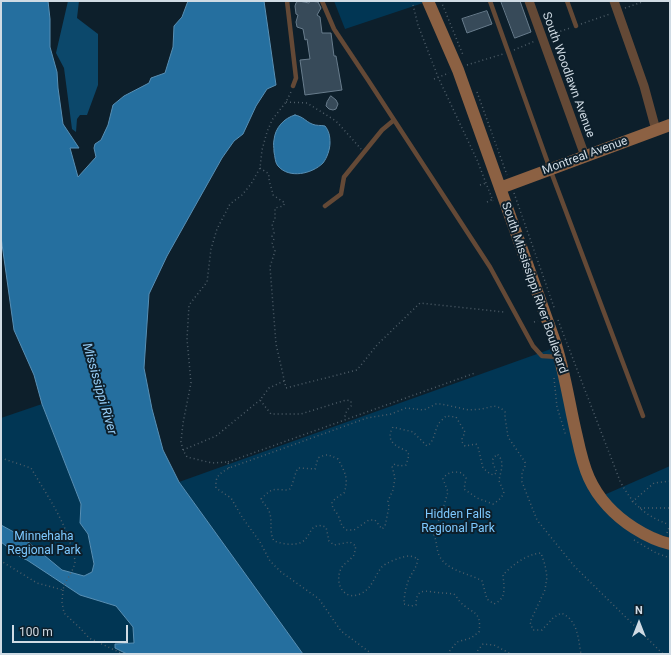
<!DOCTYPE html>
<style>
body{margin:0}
#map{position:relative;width:671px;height:655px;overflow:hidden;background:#0d1f2b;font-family:Roboto,sans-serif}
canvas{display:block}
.frame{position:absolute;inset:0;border:2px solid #d0dbe4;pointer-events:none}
.north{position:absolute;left:619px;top:603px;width:40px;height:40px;-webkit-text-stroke:3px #0d1f2b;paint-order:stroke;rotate:0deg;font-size:11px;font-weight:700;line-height:16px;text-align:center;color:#d0dbe4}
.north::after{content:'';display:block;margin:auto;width:14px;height:18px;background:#d0dbe4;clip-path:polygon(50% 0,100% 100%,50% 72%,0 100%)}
.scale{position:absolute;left:12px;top:625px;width:116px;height:18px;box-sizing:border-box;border:2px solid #d0dbe4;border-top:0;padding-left:5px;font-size:12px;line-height:14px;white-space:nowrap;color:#d0dbe4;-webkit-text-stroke:3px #0d1f2b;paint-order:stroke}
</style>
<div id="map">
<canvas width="671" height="655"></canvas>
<div class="frame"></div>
<div class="north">N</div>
<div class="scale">100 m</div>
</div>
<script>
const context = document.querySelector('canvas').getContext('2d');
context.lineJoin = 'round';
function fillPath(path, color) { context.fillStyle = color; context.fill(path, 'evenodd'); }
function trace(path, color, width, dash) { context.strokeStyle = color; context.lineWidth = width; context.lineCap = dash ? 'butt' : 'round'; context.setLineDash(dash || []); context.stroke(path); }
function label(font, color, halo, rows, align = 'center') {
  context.font = font + ' Roboto,sans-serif'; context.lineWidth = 4; context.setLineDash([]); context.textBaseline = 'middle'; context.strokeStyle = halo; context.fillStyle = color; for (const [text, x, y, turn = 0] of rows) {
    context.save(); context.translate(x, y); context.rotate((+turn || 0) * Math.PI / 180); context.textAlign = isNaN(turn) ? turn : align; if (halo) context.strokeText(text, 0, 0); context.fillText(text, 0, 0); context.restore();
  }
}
fillPath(new Path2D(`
 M334 1H429L345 29Z
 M551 349 559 375 573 446 595 499 670 549V654H303L179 482Z
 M42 404 81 504 80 523 88 534 94 565 92 572 84 576 99 601 116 606 133 627 134 643 115 648 127 654H1V418Z
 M670 466V538L643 529 621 514 604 495Z`), '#013654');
fillPath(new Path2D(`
 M68 1H79L77 18 98 34V85L87 115H80L77 119 76 132 72 129 64 68 56 53Z`), '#0c486b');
const water = new Path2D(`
 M1 1H48L50 19V47L57 72 58 88 63 124 79 148H70L78 177 96 157 94 148 95 144 101 140 108 125 113 105 124 96 149 83 151 78 165 73 173 47 174 26 182 17 188 1H264L276 85 267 89 256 106 243 134 234 141 222 158 167 256 149 294 144 368 152 409 163 450 179 482 303 654H127L115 648V644L134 643 133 627 116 606 80 595 27 560C18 557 9 548 1 542V525L21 536 62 570 84 576 92 572 94 564 88 534 80 523 81 504 42 404 34 375 14 330 1 237Z
 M295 115C304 117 305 121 312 124 316 126 321 125 325 126 329 131 330 136 330 143 330 149 327 158 323 163 312 174 289 179 278 166 275 163 275 156 274 152 274 147 273 144 274 140 275 128 284 118 295 115Z`);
fillPath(water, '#256f9f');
trace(water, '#588fb4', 1);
const building = new Path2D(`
 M299 1 309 3 310 1 318 2 321 8 317 15 320 17 322 33H331L334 56H336L342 90 305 95 300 60 310 59 307 39 305 40 303 29 297 27 296 22 298 15 296 14 295 6 296 3Z
 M501 1H520L531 32 515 38Z
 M487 11 492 24 467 33 462 19Z
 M331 96 336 100 338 104 336 109 333 110 329 109 326 106 327 102Z`);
fillPath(building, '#374a59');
trace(building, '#687c8c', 1);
trace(new Path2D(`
 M412 1 418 25 438 77 477 160 493 201
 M441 1 463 55
 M625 8 645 1
 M581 24 610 14
 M549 35 570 28
 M514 50 535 41
 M467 65 503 54
 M434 79 449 73
 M477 92 507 175
 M286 102 307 103 336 121 361 149
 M260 168 269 174C268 181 272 188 273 195L285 203 283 206 275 208V219L272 224 274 233 272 236 274 239 272 244 275 251 270 267 276 344 286 388 357 370 377 345 420 303 504 312
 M480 185 486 183
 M514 193 555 310
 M487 202 493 199
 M558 320 620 481C632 504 645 516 670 525
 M534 322 538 321
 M554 378 557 407 566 436
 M284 381 269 388 260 400 271 414H301L346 400 351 401V406L347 410 344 419
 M183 450 216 436 260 400
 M1 458 31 468C46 494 65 520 72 550 73 553 75 558 75 562 73 573 65 580 63 590L37 583 1 561
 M228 462 475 373
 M229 468 228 462 212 463 187 457 183 450 181 442 183 423 191 383 187 339 189 305 207 282 211 249 217 229 230 204 242 195 251 184 260 168 262 150 267 132 272 120 286 102 291 92
 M632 502 654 483 670 481
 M640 508H670
 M667 533 670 525
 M634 540 656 553 670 558
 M63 590 62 602 64 613 80 628 89 638 123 654
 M51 654 53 651
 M372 654 341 631 319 599 281 572 270 561 260 542 242 517 231 498 216 488C215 476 219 474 229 468L367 418 391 414 406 408 424 410 436 404H441L469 410 482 409 494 406 501 408 505 412V417L508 437 525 462V466L522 473V482L537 520 575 567 663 654
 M447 654 457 642 471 638 479 632C482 610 472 614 460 602 458 599 456 596 454 594 447 593 440 593 433 592 422 590 416 591 416 605L411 606 404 604C404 596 406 586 409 579 413 571 417 567 418 558 415 558 412 556 409 556 403 556 384 563 381 568 374 577 372 589 360 594 345 601 335 585 340 571 342 564 350 561 354 555 355 552 355 549 356 546L350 542 334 545 329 541 326 527C309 521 312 536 302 542 294 546 283 544 274 541 268 530 274 520 268 509 266 505 263 503 261 499 274 486 273 490 289 490 294 483 294 475 298 468L315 469 318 458C327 453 329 455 338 459 345 472 349 479 344 493L336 498 332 502C332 509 335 510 338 515 341 522 340 524 346 530H354L369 520H375L382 529 385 526 389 507 388 501 393 490 395 478 392 466 395 464 399 466 406 465 409 455 407 451C395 446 385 441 393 427L413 432 427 446C435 441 434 431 439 423 441 421 444 418 446 416L456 417 465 432 462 439V442L465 446 476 444 478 447 483 468 490 474 494 475 497 472 493 464V459L497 454C506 462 500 472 499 481L504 492C502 498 498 501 493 504L477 498 464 489 466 478 462 473C454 471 447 472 443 479L448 492 441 515 433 533C437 540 436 548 439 555 446 571 469 573 482 581L487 599 494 604C507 598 504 588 503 575 512 565 527 554 541 553L545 565 547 577 545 590 530 622 533 630H542L553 618 561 613C578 620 578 638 581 654
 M475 654 483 644 494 645 511 654`), '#4f5e69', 1.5, [1, 3]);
trace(new Path2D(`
 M287 1 296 78 293 86
 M322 1 334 29 368 80 490 267 533 346 542 356 558 357
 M490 1 550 169 643 416
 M567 1 576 26
 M325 206 341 194 344 177 382 130 394 120`), '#644936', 4.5);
trace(new Path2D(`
 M529 1 585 156
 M614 1 644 86 656 130`), '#644936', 9);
trace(new Path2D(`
 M428 1 458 70 554 339C565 371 569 404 577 437 580 451 583 465 589 478 598 498 615 516 634 528 645 535 657 541 670 544
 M500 188 670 125`), '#8c6143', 12);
label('12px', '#d0dbe4', '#0d1f2b', [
 ["South Woodlawn Avenue",568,75,70],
 ["Montreal Avenue",585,156,-20],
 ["South Mississippi River Boulevard",534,288,71]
]);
label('12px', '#7ec9ff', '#0d1f2b', [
 ["Hidden Falls",458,515],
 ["Regional Park",458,529],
 ["Minnehaha",44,537],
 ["Regional Park",44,551]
]);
label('italic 13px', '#94caf3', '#0d1f2b', [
 ["Mississippi River",99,389,74]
]);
</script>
